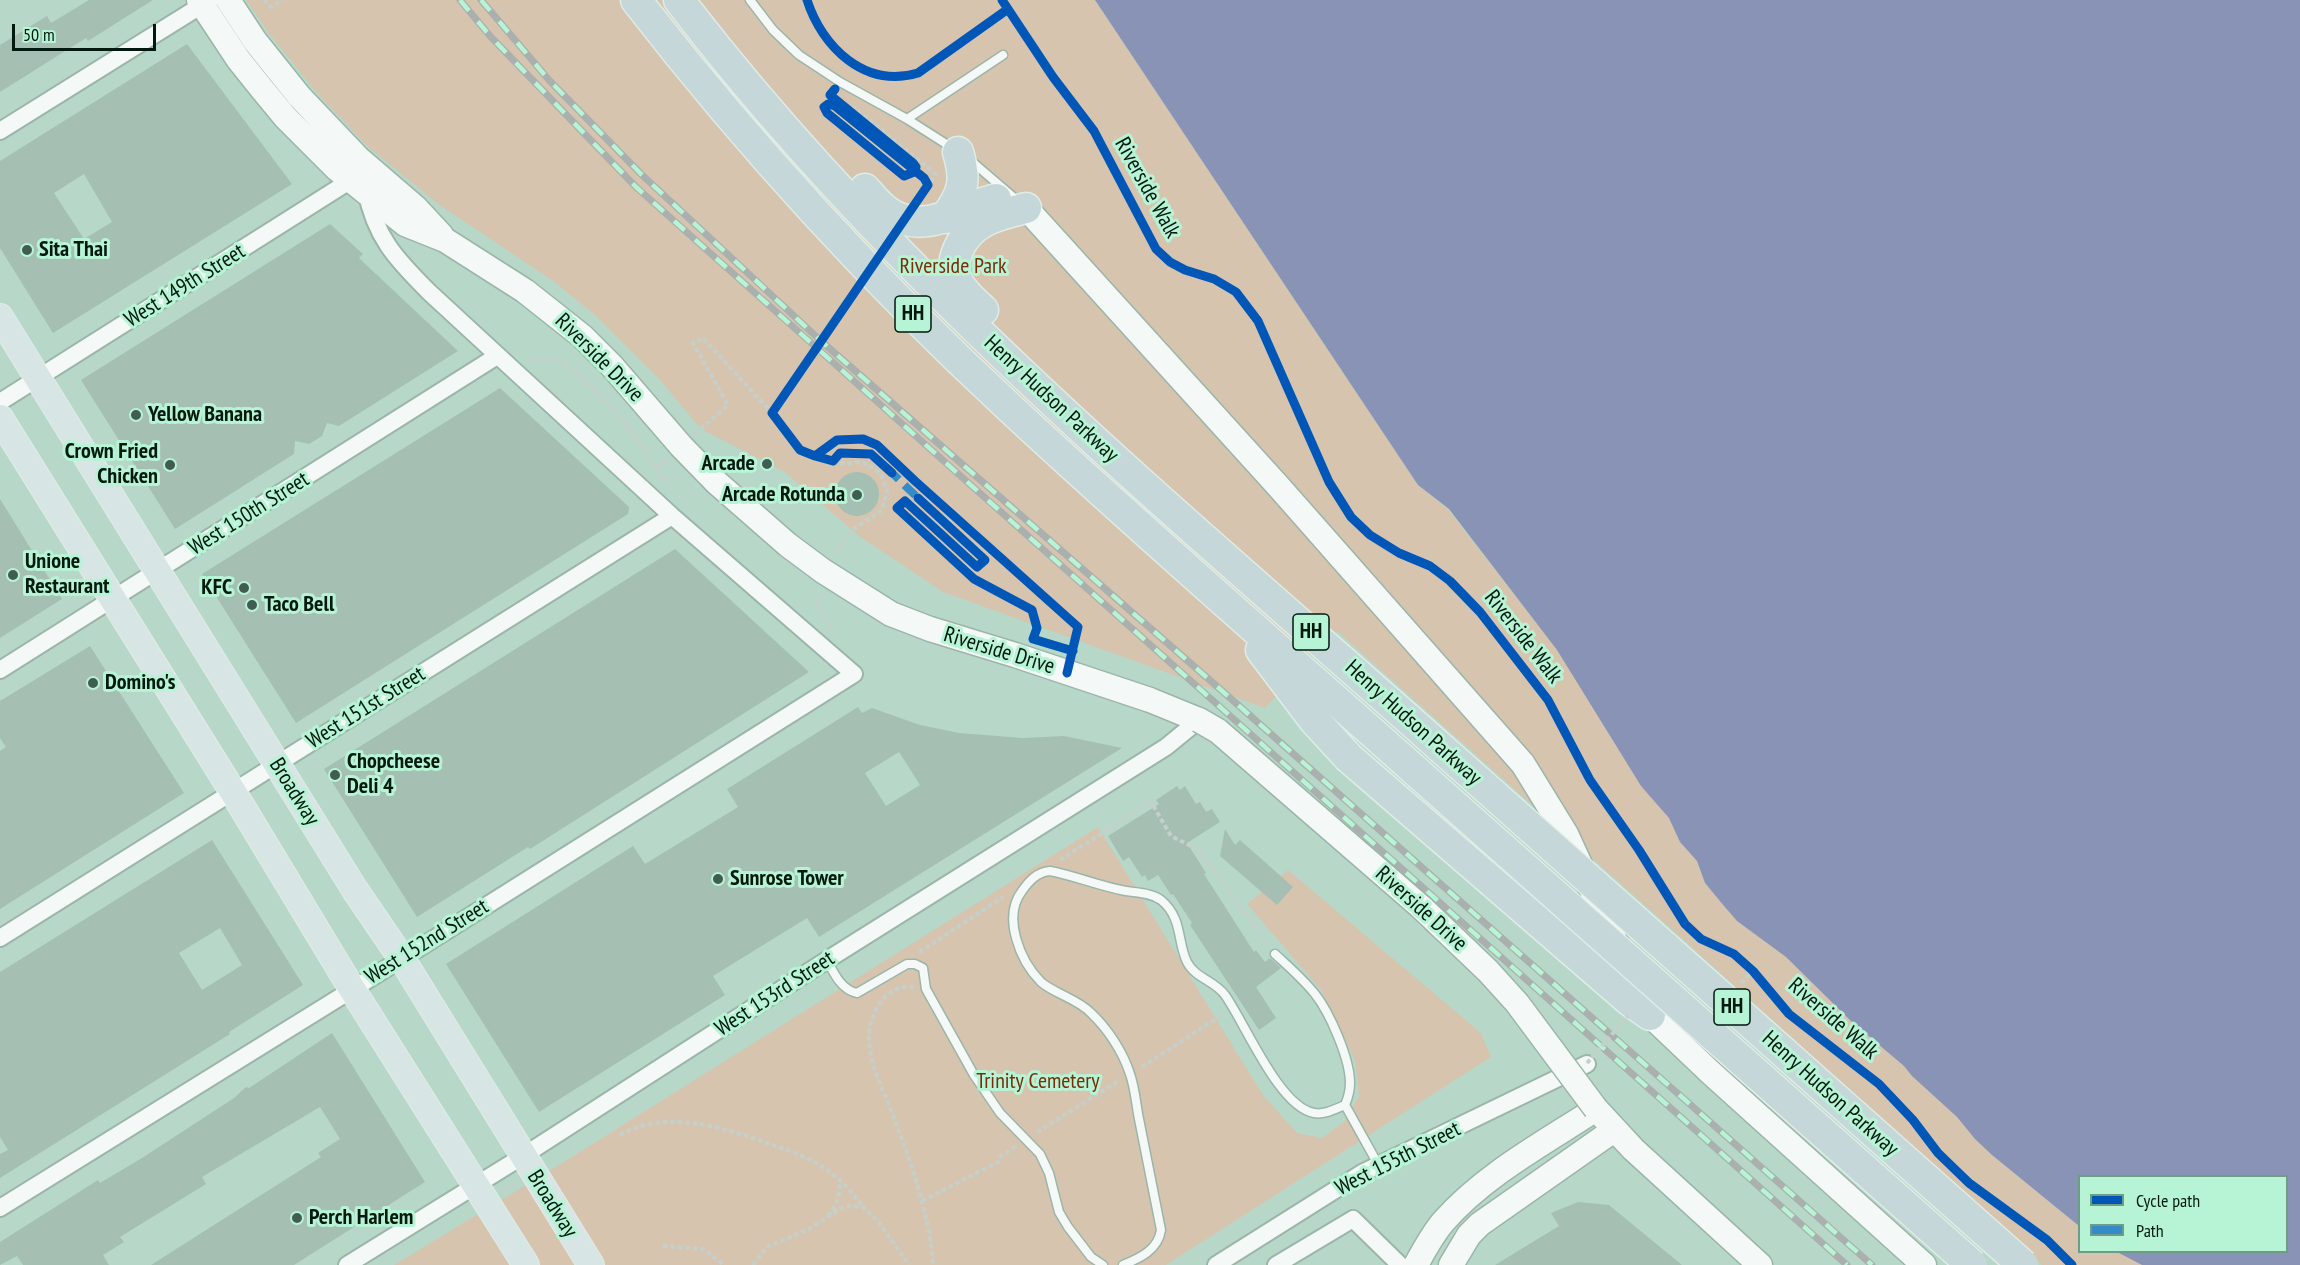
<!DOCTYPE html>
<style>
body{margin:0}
#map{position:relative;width:2300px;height:1265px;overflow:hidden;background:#b7d8c8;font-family:"PT Sans Narrow",sans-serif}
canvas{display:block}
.legend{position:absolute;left:2078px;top:1175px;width:210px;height:78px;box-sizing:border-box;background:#b6f4d5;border:2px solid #6e9c86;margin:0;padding:8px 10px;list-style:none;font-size:18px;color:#02190f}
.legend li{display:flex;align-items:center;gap:12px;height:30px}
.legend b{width:30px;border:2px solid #6e9c86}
.scale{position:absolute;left:12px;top:24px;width:144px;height:27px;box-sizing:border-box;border:3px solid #02190f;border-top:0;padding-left:8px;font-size:18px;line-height:21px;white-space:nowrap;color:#02190f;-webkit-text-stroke:4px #b6f4d5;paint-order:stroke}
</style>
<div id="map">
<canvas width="2300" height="1265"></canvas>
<ul class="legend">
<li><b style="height:8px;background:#0057b8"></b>Cycle path</li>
<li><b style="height:8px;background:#338cc7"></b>Path</li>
</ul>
<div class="scale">50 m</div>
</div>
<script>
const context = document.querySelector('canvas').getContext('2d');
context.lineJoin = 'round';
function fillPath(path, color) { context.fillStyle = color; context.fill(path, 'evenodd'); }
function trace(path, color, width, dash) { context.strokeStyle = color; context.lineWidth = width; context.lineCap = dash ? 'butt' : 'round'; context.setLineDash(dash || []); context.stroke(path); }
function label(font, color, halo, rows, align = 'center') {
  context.font = font + ' "PT Sans Narrow",sans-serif'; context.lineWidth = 6; context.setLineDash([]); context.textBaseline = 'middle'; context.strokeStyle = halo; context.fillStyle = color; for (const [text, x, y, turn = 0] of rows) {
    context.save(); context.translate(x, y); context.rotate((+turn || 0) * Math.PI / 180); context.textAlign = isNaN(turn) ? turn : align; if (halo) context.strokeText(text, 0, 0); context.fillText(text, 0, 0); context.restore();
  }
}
fillPath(new Path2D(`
 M246 0H1095L1418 485 1448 509 1557 650 1641 786 1661 806 1669 818 1680 842 1697 861 1705 883 1737 921 1786 957 1852 1022 1904 1066 1912 1076 1957 1117 1975 1139 1992 1155 2079 1226 2080 1252H2117L2142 1265H2042L1695 950 1337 631 1265 708 943 592 859 536 783 471 701 429 660 380 595 315 553 281 438 204 366 145 317 93 270 35Z
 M1098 827 1263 1095 1297 1133 1322 1138 1344 1122 1359 1096 1355 1061 1321 990 1247 904 1288 870 1481 1033 1491 1057 1166 1265H394L567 1160Z`), '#d6c4af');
fillPath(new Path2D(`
 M1095 0H2300V1265H2142L2117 1252H2286V1176H2080L2079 1226 1992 1155 1975 1139 1957 1117 1912 1076 1904 1066 1852 1022 1786 957 1737 921 1724 906 1705 883 1697 861 1680 842 1669 818 1641 786 1557 650 1449 509 1418 485Z`), '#8993b5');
fillPath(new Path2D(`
 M89 0H153L88 41 86 38 0 92V45L47 16 51 23Z
 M187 44 292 184 53 333 0 248V161ZM84 174 112 222 84 239 54 193Z
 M330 224 363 254 359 258 458 351 339 426 327 423 322 436 309 444 295 441 294 454 175 529 81 380Z
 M500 388 629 507 628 514 296 723 202 574Z
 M835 494a22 22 0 1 1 44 0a22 22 0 1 1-44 0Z
 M0 499 62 599 0 638Z
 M675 549 809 672 530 849 528 847 417 917 324 769Z
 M90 646 184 793 0 909V751L6 747 0 738V701Z
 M858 707 862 713 872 708 920 725 959 733 1023 738 1064 736 1122 748 819 937 807 918 713 976 725 995 539 1112 446 964 633 846 645 864 738 807 727 789ZM899 752 920 785 886 806 865 773Z
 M1177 786 1180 790 1185 786 1196 804 1200 802 1206 812 1212 809 1220 822 1187 843 1206 873 1204 874 1254 952 1256 950 1265 962 1270 958 1281 968 1256 987 1276 1018 1259 1030 1190 925 1192 923 1173 894 1171 895 1158 875 1148 881 1145 875 1142 877 1129 857 1123 861 1108 836 1159 804 1156 800Z
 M1225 829 1235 845 1240 840 1293 887 1277 905 1220 856Z
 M212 840 303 985 229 1032 230 1034 0 1178V1154L8 1150 0 1137V972ZM220 928 242 965 202 990 179 953Z
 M332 1033 425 1182 294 1265H151L321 1157 318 1153 340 1139 320 1107 202 1177 206 1184 120 1237 124 1242 103 1255 109 1265H23L17 1256 0 1265V1242L98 1180 100 1183 142 1158 234 1098 246 1087 249 1088Z
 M1578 1202 1609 1205 1682 1265H1495L1559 1226 1551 1213Z`), '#a5bfb3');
const lane = new Path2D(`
 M750 0 773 30 799 55 840 82 907 119 954 149
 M907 119 1003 55
 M970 160 1019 202
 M1275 954C1289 967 1303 979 1315 994 1330 1013 1350 1059 1350 1083 1350 1091 1348 1098 1345 1105L1379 1166
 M827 960C834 973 841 990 857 993L907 964H915L923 968 926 989 974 1075 1000 1113 1040 1154 1049 1173 1059 1212 1068 1227 1091 1257 1103 1265
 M1123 1265C1140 1258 1158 1250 1161 1230 1154 1193 1146 1156 1139 1119 1136 1104 1135 1088 1130 1074 1123 1052 1108 1029 1091 1013 1078 999 1053 993 1041 982 1020 961 1002 917 1022 891 1029 881 1037 872 1050 871 1075 876 1097 885 1121 890 1134 893 1150 892 1161 900 1183 918 1177 942 1187 962 1195 978 1215 981 1225 995 1245 1023 1279 1107 1314 1113 1325 1115 1335 1109 1345 1105`);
const street = new Path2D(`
 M0 131 210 0
 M0 402 359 175
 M0 670 497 356
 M0 938 672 516
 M0 1208 424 945 854 674 672 516 429 292C396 259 375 237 366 190
 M347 1265 523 1156 827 960 1166 747 1199 720
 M1216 1265 1362 1173 1587 1064
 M1276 1265 1353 1219 1400 1265`);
const secondary = new Path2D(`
 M199 0 238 59 262 89 285 117 337 169 405 224 445 240 525 291 583 337 612 366 681 446 716 482 788 545 823 571 891 614 930 629 1015 655 1150 700 1199 720
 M228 0 255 41 299 96 358 158 415 207 441 235
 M1026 208 1279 487 1523 764 1566 834 1618 947
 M1642 1000 1650 1015 1711 1073 1924 1265
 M1416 1265C1424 1250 1432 1235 1443 1222 1484 1175 1544 1143 1596 1109L1633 1149 1760 1265
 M1451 1265 1469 1235 1480 1224 1614 1130`);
const primary = new Path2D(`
 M0 317 355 890 402 959 591 1265
 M0 418 233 792 352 989 526 1265`);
const highway = new Path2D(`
 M636 0C749 146 874 282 1010 408 1144 533 1282 652 1419 774
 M679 0C896 284 1176 512 1441 748
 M865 189C872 197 879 206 888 212 924 237 961 207 996 199
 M945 218C963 194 967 181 958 152
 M983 310C973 301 961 291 956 278 953 269 954 259 958 250 971 220 998 215 1026 208
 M1261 650 1314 720 1349 758 1630 1001 1650 1015`);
trace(lane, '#9bb5a8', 11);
trace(street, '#9bb5a8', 20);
trace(secondary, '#9bb5a8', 27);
trace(primary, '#dfede6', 28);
trace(highway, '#dfede6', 33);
trace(new Path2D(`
 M264 0 271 7 283 0
 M852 106 936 174 928 185
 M527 359C535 360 546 357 554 360 589 371 652 455 670 488
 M695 434 728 405 693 343 703 338 772 413
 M833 461 846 464 858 462 867 464 881 474 887 491 882 510 852 530 835 554
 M658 467 667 459
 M823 593 817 604 833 631
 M1060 860 1151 802 1171 836 1199 850 1268 944
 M921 953V951L1003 897
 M1741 983 1753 971
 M914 987C885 983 868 1015 869 1040 870 1067 885 1093 894 1118 912 1166 930 1215 933 1265
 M1142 1067 1223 1014
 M1037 1132 1120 1080
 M620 1135C665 1109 722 1127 767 1143 788 1150 811 1158 830 1172 843 1181 854 1195 864 1208
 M503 1192 517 1183
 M922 1201 998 1162 1001 1156 1016 1146
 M828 1216C837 1205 841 1194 839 1179
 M663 1246 704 1249 724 1265
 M753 1265 767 1247 809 1229 843 1207 851 1206 864 1208 878 1221 909 1265`), '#c6d0cb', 4, [4.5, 3]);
trace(lane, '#f4f9f7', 8);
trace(street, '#f4f9f7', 16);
trace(secondary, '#f4f9f7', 24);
trace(primary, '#d8e5e5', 26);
trace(highway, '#c5d7d9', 30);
const rail = new Path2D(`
 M460 0 490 36 636 187 1847 1265
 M481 0 549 80 641 174 821 341 1212 682 1872 1265`);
trace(rail, '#a9b0ad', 7);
trace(rail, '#b6f4d5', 4.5, [14]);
const secondaryBridge = new Path2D(`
 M1199 720 1218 731 1421 907 1488 971 1517 1003 1596 1109`);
const highwayBridge = new Path2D(`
 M1441 748 2023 1265
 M1419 774 1972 1265`);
trace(secondaryBridge, '#9bb5a8', 27, []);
trace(highwayBridge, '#dfede6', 33, []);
trace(new Path2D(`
 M1587 1063 1628 1016`), '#c6d0cb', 4, [4.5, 3]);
trace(secondaryBridge, '#f4f9f7', 24);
trace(highwayBridge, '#c5d7d9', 30);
trace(new Path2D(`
 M888 469 920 500`), '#338cc7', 8, [15, 8]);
trace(new Path2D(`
 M807 0C822 47 865 89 918 73L1008 9
 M1002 0 1053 77 1094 131 1156 249 1170 262 1185 270 1214 279 1236 292 1258 321 1329 482 1351 517 1370 535 1399 553 1430 566 1450 581 1480 612 1548 700 1590 780 1639 850 1685 924 1701 939 1734 954 1753 971 1789 1014 1879 1084 1913 1120 1938 1153 1969 1183 2047 1240 2072 1265
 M835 89 830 95 913 163 916 167 914 172 904 176 827 113 824 107 828 104 835 106 924 178 928 185 772 413 800 450 815 456 837 440 863 439 877 445 915 481 1078 627 1067 673
 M815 456 833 461 840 453 871 454 892 473
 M918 498 985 560 977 567 905 501 897 508 974 579 1032 610 1037 628 1033 639 1073 651`), '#0057b8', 9);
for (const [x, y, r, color] of [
 [27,250,6,"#415c50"],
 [136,415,6,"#415c50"],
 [767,464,6,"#415c50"],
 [170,465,6,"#415c50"],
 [857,495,6,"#415c50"],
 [13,575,6,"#415c50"],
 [244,588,6,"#415c50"],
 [252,605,6,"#415c50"],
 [93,683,6,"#415c50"],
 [335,775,6,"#415c50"],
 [718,879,6,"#415c50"],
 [297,1218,6,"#415c50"]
]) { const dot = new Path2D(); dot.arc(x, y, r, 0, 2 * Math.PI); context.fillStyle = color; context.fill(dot); trace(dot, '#b6f4d5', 2); }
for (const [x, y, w] of [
 [913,314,36],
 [1311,632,36],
 [1732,1007,36]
]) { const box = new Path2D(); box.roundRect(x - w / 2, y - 18, w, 36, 4.5); context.fillStyle = '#b6f4d5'; context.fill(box); trace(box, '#02190f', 1.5); }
label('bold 21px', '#02190f', null, [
 ["HH",913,314],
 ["HH",1311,632],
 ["HH",1732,1007]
]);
label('22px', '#02190f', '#b6f4d5', [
 ["Riverside Walk",1147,188,61],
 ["West 149th Street",185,286,-32],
 ["Riverside Drive",599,358,45],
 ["Henry Hudson Parkway",1051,399,43],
 ["West 150th Street",249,514,-32],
 ["Riverside Walk",1523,637,52],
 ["Riverside Drive",999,651,17],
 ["West 151st Street",366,708,-32],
 ["Henry Hudson Parkway",1413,723,42],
 ["Broadway",294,792,58],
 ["Riverside Drive",1421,909,42],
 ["West 152nd Street",427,942,-32],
 ["West 153rd Street",775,994,-33],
 ["Riverside Walk",1833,1019,41],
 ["Henry Hudson Parkway",1830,1094,42],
 ["West 155th Street",1398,1159,-27],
 ["Broadway",552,1204,58]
]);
label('bold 22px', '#02190f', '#b6f4d5', [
 ["Sita Thai",39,250],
 ["Yellow Banana",148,415],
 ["Crown Fried",158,452,"right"],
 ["Chicken",158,477,"right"],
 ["Arcade",755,464,"right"],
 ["Arcade Rotunda",845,495,"right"],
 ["Unione",25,562],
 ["Restaurant",25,587],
 ["KFC",232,588,"right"],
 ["Taco Bell",264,605],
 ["Domino's",105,683],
 ["Chopcheese",347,762],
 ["Deli 4",347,787],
 ["Sunrose Tower",730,879],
 ["Perch Harlem",309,1218]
], 'left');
label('22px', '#782d07', '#b6f4d5', [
 ["Riverside Park",953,267],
 ["Trinity Cemetery",1038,1082]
]);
</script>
